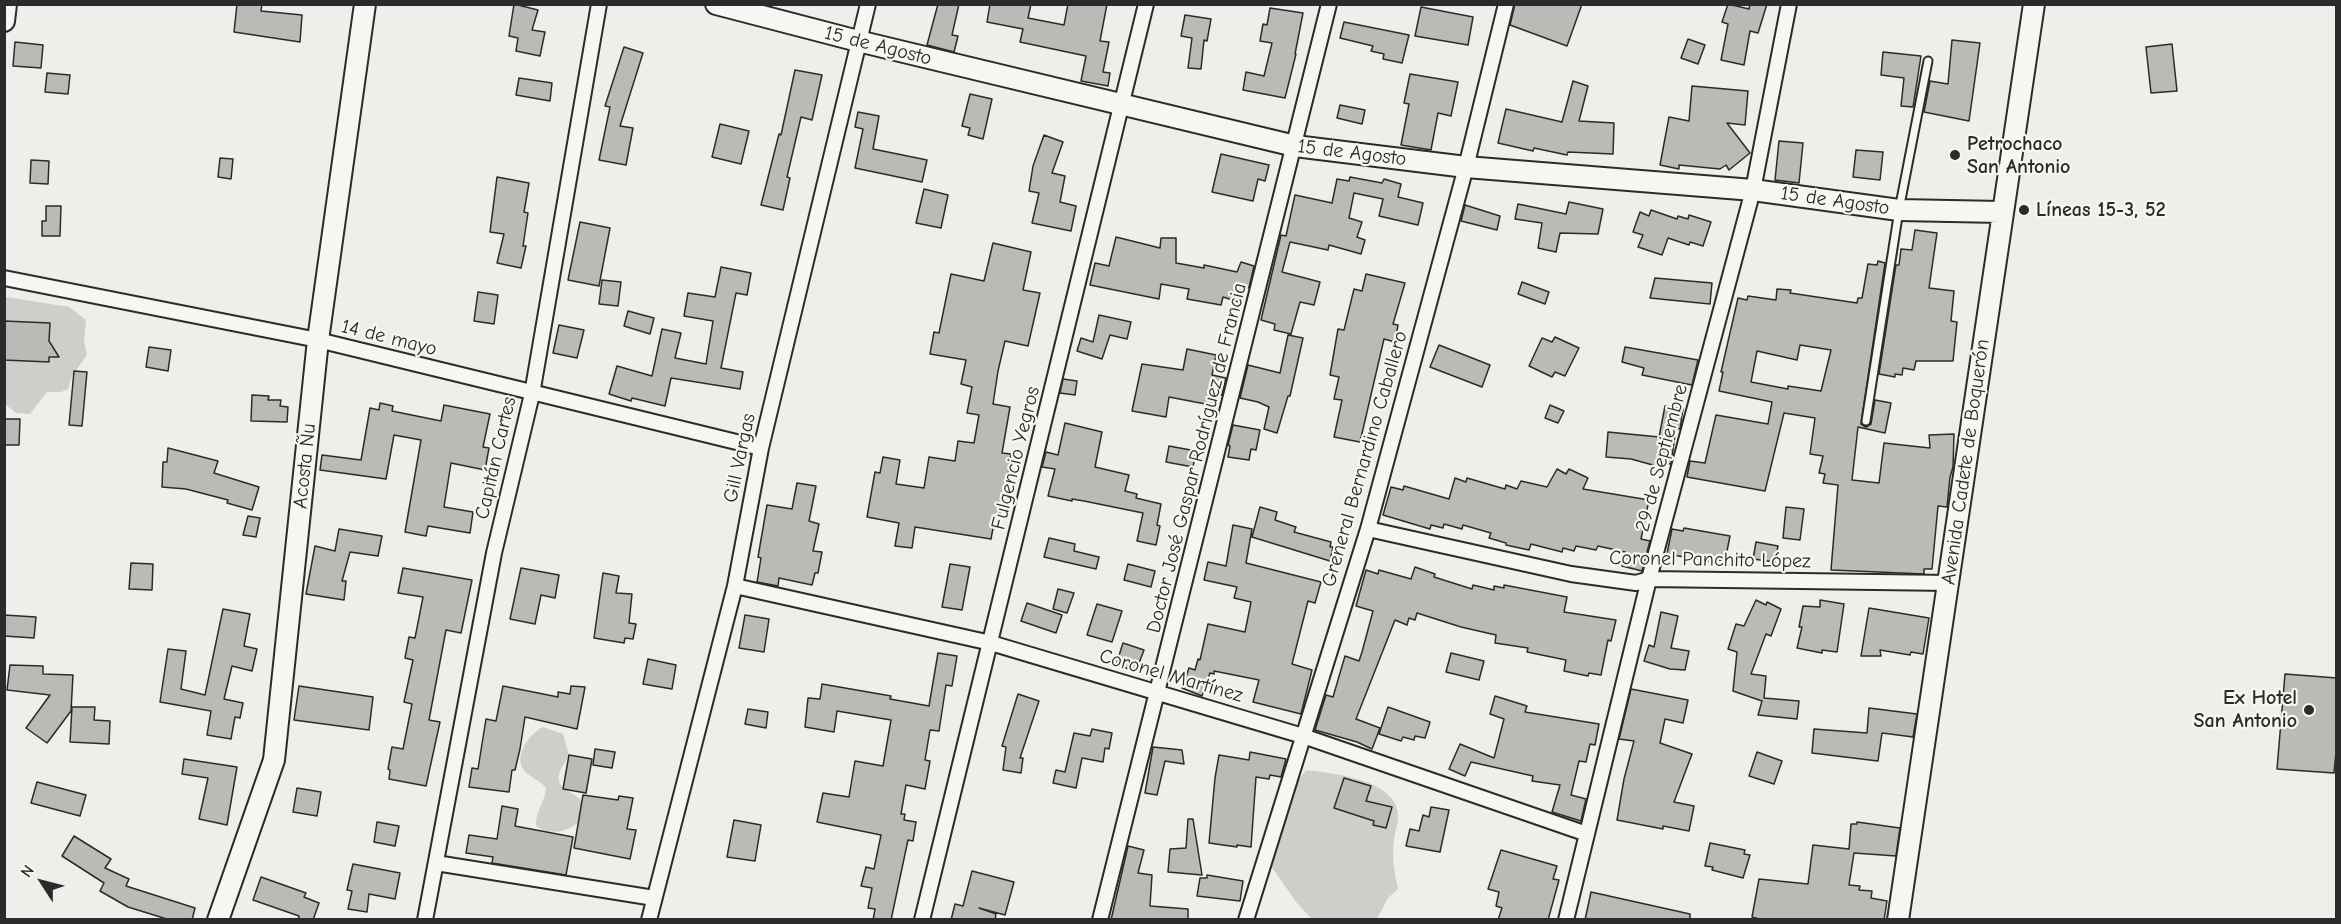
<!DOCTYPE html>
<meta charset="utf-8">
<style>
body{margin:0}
#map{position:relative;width:2341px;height:924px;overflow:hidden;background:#eeeeea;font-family:"Comic Neue",sans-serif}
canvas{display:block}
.frame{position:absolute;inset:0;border:6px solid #2b2b2b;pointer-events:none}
.north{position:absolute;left:12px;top:852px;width:60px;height:60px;-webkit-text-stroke:4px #f6f6f2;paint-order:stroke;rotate:306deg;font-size:16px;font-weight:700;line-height:24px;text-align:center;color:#2b2b2b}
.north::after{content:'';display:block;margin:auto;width:21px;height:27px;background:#2b2b2b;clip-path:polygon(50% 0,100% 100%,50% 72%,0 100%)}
</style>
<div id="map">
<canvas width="2341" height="924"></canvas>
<div class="frame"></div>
<div class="north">N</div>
</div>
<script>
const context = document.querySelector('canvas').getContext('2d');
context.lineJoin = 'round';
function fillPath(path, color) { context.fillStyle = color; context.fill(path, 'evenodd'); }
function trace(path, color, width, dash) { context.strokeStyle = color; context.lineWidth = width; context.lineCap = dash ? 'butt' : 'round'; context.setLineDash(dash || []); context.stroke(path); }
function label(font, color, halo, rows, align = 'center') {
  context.font = font + ' "Comic Neue",sans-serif'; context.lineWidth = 4.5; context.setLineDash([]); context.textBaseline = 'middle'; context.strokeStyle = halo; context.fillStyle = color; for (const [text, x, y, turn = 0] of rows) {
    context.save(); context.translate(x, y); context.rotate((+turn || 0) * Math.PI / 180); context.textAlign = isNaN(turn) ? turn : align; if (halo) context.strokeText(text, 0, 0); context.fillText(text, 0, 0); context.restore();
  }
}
fillPath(new Path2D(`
 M6 297 69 307 86 320 84 341 87 355 72 376 68 389 61 392H47L30 414 16 413 5 404 4 298Z
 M543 727 563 734 569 755C565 763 557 772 559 781 562 792 579 793 582 804 588 829 552 839 536 826 535 812 545 802 546 788 540 780 530 778 524 770 513 756 530 733 543 727Z
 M1306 770C1335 774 1401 779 1398 820 1398 825 1395 829 1395 834 1391 853 1394 870 1398 889L1388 898 1377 919 1311 918 1296 902 1271 866 1279 808Z`), '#cececa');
const building = new Path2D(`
 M237 4H262L261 11 302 15 300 42 234 32Z
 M514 4 538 10 532 30 545 32 540 56 516 51 518 38 509 36Z
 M938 4H959L952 35 958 36 954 52 927 45Z
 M990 4H1031L1028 18 1064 25 1068 4H1107L1100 41 1109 42 1103 72 1110 73 1108 86 1081 81 1086 56 1020 42 1023 29 987 22Z
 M1515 4H1582L1567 46 1510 25Z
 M1728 4 1749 9 1750 4H1767L1758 33 1750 31 1744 65 1721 60 1728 24 1722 22Z
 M1421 7 1473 17 1468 45 1415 36Z
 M1270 8 1303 13 1295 54H1296L1285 98 1243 90 1246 72 1264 76 1272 43 1260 41 1263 24 1267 25Z
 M1185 15 1211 19 1207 41 1204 40 1201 69 1188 68 1192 38 1181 36Z
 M1344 22 1409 35 1402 63 1383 59 1384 54 1371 51 1373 46 1340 38Z
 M1688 39 1705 45 1698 64 1681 58Z
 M1952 40 1980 43 1969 121 1924 112 1930 81 1948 84Z
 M15 42 43 45 41 68 13 66Z
 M2172 44 2177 91 2151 93 2146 47Z
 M624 47 643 53 620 126 633 128 626 165 599 160 610 107 605 106Z
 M1883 52 1921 56 1913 107 1901 106 1904 78 1881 75Z
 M795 70 822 75 812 120 801 117 787 177 790 178 783 210 761 205 779 134 781 135Z
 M47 73 70 75 68 94 45 92Z
 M1410 74 1458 82 1451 116 1438 113 1431 150 1401 145 1409 104 1404 103Z
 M519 78 552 83 550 101 516 95Z
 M1573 81 1588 86 1579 121 1614 123 1613 154 1568 152 1567 155 1534 148 1533 151 1498 143 1506 109 1562 122Z
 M1692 86 1748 91 1745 125 1727 123 1750 153 1729 170 1726 165 1720 169 1679 165V169L1660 165 1669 117 1689 121Z
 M970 94 992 99 983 139 968 135 970 128 962 126Z
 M1340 105 1365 110 1362 124 1337 118Z
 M858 112 879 116 873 149 927 160 922 182 855 168 863 129 855 127Z
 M720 124 749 131 741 164 712 157Z
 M1044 135 1063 142 1052 173 1065 176 1060 202 1076 206 1071 231 1032 223 1039 193 1029 191 1033 166Z
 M1779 141 1803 143 1799 183 1775 180Z
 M1856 150 1883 152 1880 180 1853 177Z
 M1221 154 1269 165 1265 181 1258 179 1253 201 1212 192Z
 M220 158 233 159 231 179 218 177Z
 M31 160 49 161 48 184 30 183Z
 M497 177 529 183 524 212 528 213 523 246H526L521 268 497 263 504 234 490 232Z
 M1350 177 1382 183 1384 179 1401 184 1398 197 1423 203 1418 225 1379 216 1383 199 1354 193 1349 218 1362 222 1357 237 1365 240 1361 254 1329 245 1328 250 1290 242 1282 272 1320 282 1314 305 1300 302 1291 334 1274 330 1275 324 1261 320 1281 235 1286 236 1295 195 1332 203 1337 179 1349 181Z
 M924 189 948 195 941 228 916 223Z
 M1569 202 1603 209 1598 234 1560 233 1556 252 1538 248 1542 223 1515 219 1518 204 1566 214Z
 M1465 205 1500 216 1497 230 1461 221Z
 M46 206H61L60 236H42V221H46Z
 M1651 210 1677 219 1678 216 1688 219 1689 215 1711 222 1703 246 1690 242 1689 245 1668 238 1662 255 1638 247 1643 235 1633 232 1640 212 1649 216Z
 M580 222 610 228 599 286 568 280Z
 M1915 230 1937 233 1929 288 1954 291 1951 321 1957 322 1953 361H1916L1914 370 1903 368 1902 375 1895 374V377L1879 374 1896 265H1899L1901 249 1912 250Z
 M1116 237 1160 248 1161 238H1176V263L1204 268V265L1237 272 1241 262 1254 266 1249 288 1244 286 1239 302 1223 297 1221 305 1187 299 1189 289 1161 284 1159 299 1090 285 1095 263 1109 266Z
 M993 243 1031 252 1023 290 1040 293 1028 346 1005 341 998 371 993 404 1010 407 1002 453 1011 454 1005 495H1003L998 524 994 523 991 539 915 527 912 548 895 546 899 523 867 517 875 472 880 473 883 457 900 460 896 484 924 488 929 457 955 461 958 441 974 443 979 415 967 413 972 387 961 384 966 360 930 354 934 332 939 333 951 274 984 281Z
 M1878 261 1885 263 1861 424 1866 427 1871 424 1875 400 1891 403 1885 433 1858 427 1852 480 1879 483 1884 443 1930 448 1929 435 1954 434 1953 467 1950 477 1947 507 1938 506 1932 569H1924V574L1831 570 1838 485 1823 483 1825 474 1819 473 1823 456 1810 454 1815 418 1784 413 1765 491 1687 477 1690 461 1705 463 1716 415 1768 424 1772 402 1719 391 1723 372H1721L1738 298 1747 300 1748 296 1776 300 1777 289 1791 290 1790 293 1857 303 1858 298H1862L1868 264 1877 265ZM1800 345 1831 350 1821 391 1788 386V389L1751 382 1757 351 1797 360Z
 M721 267 751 273 747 295 736 293 721 368 743 372 740 389 671 378 665 406 632 398 631 401 609 394 617 366 652 376 662 329 681 333 675 358 706 364 713 321 684 316 688 293 715 297Z
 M1366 274 1405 283 1393 324 1398 325 1395 342 1384 339 1360 442 1334 437 1342 400 1334 399 1339 377 1330 375 1338 329 1344 330 1354 289 1362 291Z
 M1655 278 1712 283 1710 304 1650 298Z
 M602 280 621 282 618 306 599 304Z
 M1522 282 1549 292 1545 304 1518 294Z
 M478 292 498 295 494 324 474 321Z
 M628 311 654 318 650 334 624 326Z
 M1099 315 1131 322 1127 339 1110 335 1102 359 1077 351 1081 338 1093 342Z
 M4 321 50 323 49 341 59 357H49V362L4 360Z
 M559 325 584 330 577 358 553 353Z
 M1288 335 1303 338 1290 396H1288L1277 433 1264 429 1269 407 1258 402 1240 398 1248 365 1280 373Z
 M1555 337 1579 348 1565 376 1555 372 1552 377 1529 366 1542 338 1552 342Z
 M1439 345 1490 365 1482 387 1430 367Z
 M149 347 171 350 168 371 146 367Z
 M1625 347 1698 360 1692 385 1642 375 1644 368 1622 362Z
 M1187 349 1216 355 1212 375 1226 378 1222 395 1218 394 1216 406 1169 397 1166 417 1132 411 1142 364 1183 370Z
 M74 371 87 372 82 426 69 425Z
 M1063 379 1077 381 1075 395 1060 393Z
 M252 395 269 396 268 400H281L280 406 288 407 287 422 251 421Z
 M380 403 393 406 392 411 441 421 444 405 490 414 483 447 489 448 485 470 451 463 444 507 473 512 470 533 428 526 426 536 405 532 421 440 394 435 386 479 320 470 322 455 361 460 370 408 379 410Z
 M1550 405 1564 411 1558 423 1545 418Z
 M1665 406 1683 409 1680 429 1676 428 1671 464 1661 463 1660 467 1631 459 1606 457 1608 432 1659 437Z
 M4 419H20L19 445H4Z
 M1065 423 1102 432 1095 467 1129 475 1125 491 1137 494 1136 498 1161 504 1157 525 1160 526 1156 545 1137 541 1143 513 1084 501 1072 499V501L1048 496 1055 469 1042 467 1046 452 1058 455Z
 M1233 425 1260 430 1256 450 1251 449 1249 460 1228 457 1230 446 1228 445Z
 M1169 446 1196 451 1193 467 1166 462Z
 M168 448 218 461 214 473 259 487 252 510 227 503 228 500 186 489 162 487 163 462H167Z
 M1557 469 1566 474 1569 469 1588 478 1583 489 1649 500 1641 539 1650 541 1642 571 1622 566 1625 552 1598 546 1596 550 1576 546 1574 551 1563 548 1562 552 1531 544 1529 550 1506 545V543L1489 538 1491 533 1463 525 1462 529 1444 524 1443 528 1431 525 1430 529 1383 515 1391 487 1403 490 1404 486 1449 499 1455 478 1466 482 1467 478 1505 489 1506 485 1517 489 1521 481 1547 487Z
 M797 483 816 486 809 521 819 524 813 551 822 552 818 573H815L812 585 779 578 778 586 757 582 761 558 758 557 767 505 792 509Z
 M1260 507 1277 512 1275 520 1296 527 1294 532 1331 542 1330 547H1333L1330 561 1252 537Z
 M1786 507 1804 509 1800 540 1783 538Z
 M248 516 260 518 256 537 243 535Z
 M1233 525 1252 529 1246 563 1321 582 1315 603 1308 601 1292 664 1312 670 1301 714 1253 702 1259 680 1214 671V674L1210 673 1202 696 1182 688 1189 668 1195 670 1198 659 1200 660 1208 624 1245 632 1251 602 1234 598 1237 587 1204 580 1208 562 1226 566Z
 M1684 528 1730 536 1725 561 1713 559V562L1667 554 1672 529 1683 531Z
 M339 529 382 536 378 556 350 552 342 581H346L344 600 306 594 315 546 335 551Z
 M1049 538 1075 544 1074 551 1099 557 1096 569 1044 557Z
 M1756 542 1778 546 1775 562 1753 559Z
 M131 563 153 564 152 590 129 589Z
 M950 564 970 567 962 610 942 607Z
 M1128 564 1155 571 1151 587 1124 580Z
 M1415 567 1435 574 1434 577 1472 589 1473 585 1494 590V586L1504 588V585L1567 597 1564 612 1616 620 1611 641 1608 640 1601 675 1589 673 1588 676 1564 671 1566 660 1527 652 1528 648 1495 643 1496 635 1461 627 1417 613 1415 620 1409 618 1407 625 1395 620 1356 719 1380 728 1372 749 1357 742 1315 730 1326 695 1333 697 1345 656 1359 661 1362 652 1373 611 1356 606 1366 570 1378 574 1379 570 1411 579Z
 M403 568 472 580 461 633 446 630 429 720 440 722 426 786 389 779 390 770 388 769 392 747 403 749 412 704 404 702 413 660 405 658 409 637 415 638 423 597 398 593Z
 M521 568 559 575 555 598 541 595 535 624 510 619Z
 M603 573 619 576 616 593 632 594 629 623 636 624 633 639 625 638 624 643 594 638Z
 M1058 589 1074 593 1067 613 1053 609Z
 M1756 600 1766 605 1767 602 1781 609 1771 636 1766 634 1751 674 1766 676 1764 698 1799 701 1797 719 1758 715 1762 701 1733 691 1737 652 1728 649 1736 624 1744 626Z
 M1820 600 1844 604 1837 652 1822 650V653L1797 648 1802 627H1799L1803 606 1820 607Z
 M1027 603 1062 615 1056 633 1021 621Z
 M1097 604 1122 611 1112 642 1087 635Z
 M1869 608 1929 618 1923 654 1911 652 1910 655 1880 650 1881 656H1861Z
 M223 609 250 614 244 646 257 649 252 671 232 666 224 699 243 703 240 718 235 717 231 739 207 735 211 711 160 702 168 649 186 651 181 689 205 695Z
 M1661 612 1678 616 1671 648 1689 651 1685 670 1670 669 1644 661 1649 645 1654 647Z
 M4 615 36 617 34 638 4 636Z
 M745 615 769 619 764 652 739 648Z
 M1123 643 1144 650 1136 671 1116 665Z
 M938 653 957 656 952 686 946 685 939 731 930 730 925 760 930 761 925 789 906 785 901 814H905L904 820 916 822 913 841 908 840 891 920H873L875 909 868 908 872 888 861 886 866 867 874 869 881 835 817 822 823 793 849 797 855 761 883 766 891 720 837 711 834 732 805 727 808 698 820 699 822 684 891 696 890 699 929 706Z
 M1451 653 1484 661 1479 680 1446 672Z
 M648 659 676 665 672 689 643 684Z
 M10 665 43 666V674L73 675 71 711 47 743 26 728 50 695 7 690Z
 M2285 674 2337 678V741L2334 773 2277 769Z
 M299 686 373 697 369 730 294 720Z
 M503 686 558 697V692L570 694 571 686 585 687 577 729 525 717 520 749 515 770H512L509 792 469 787 472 768 478 769 486 719 496 721Z
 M1631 689 1688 700 1683 723 1665 719 1660 743 1692 754 1674 802 1694 806 1689 831 1663 826V829L1617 820 1624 779 1634 741 1619 739Z
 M1018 694 1039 701 1020 758H1023L1021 773 1003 770 1006 747 1002 746Z
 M1495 696 1527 706 1525 712 1599 724 1595 745 1590 744 1586 762 1579 761 1571 795 1586 799 1581 821 1552 812 1560 785 1532 781 1533 776 1471 762 1465 776 1449 769 1460 744 1494 758 1504 719 1490 714Z
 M72 707H95L94 720 110 721 109 744 70 742Z
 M1388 707 1430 722 1425 738 1415 736 1414 740 1403 737 1401 741 1379 734Z
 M1869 708 1917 714 1913 737 1882 733 1878 761 1812 753 1814 729 1867 733Z
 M748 709 768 712 766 728 745 724Z
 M1092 729 1112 733 1109 749 1105 748 1103 762 1082 758 1076 788 1053 783 1056 770 1065 772 1074 733 1090 736Z
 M1153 747 1182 750 1184 764 1165 761 1157 795 1145 793Z
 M595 749 615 752 612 768 593 765Z
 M1250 752 1286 759 1281 777 1270 775 1269 779 1256 777 1251 847 1237 845V847L1209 843 1215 778 1219 755 1249 760Z
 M1757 752 1782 761 1774 784 1749 776Z
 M569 755 592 759 586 793 563 789Z
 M184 759 237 767 227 825 199 819 208 778 182 774Z
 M1344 778 1371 786 1366 801 1392 807 1386 828 1373 825 1374 821 1334 808Z
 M37 782 86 795 80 816 31 803Z
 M297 788 321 792 317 816 293 812Z
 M583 795 618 800 619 796 633 798 627 829 636 830 630 859 574 848Z
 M502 806 518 809 515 826 573 837 566 875 492 863 493 857 466 853 469 835 497 839Z
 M1431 807 1449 810 1440 852 1406 846 1410 829 1419 831 1423 815 1429 817Z
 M1188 819H1193L1202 875 1168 872 1170 849 1186 848Z
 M734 820 761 825 755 861 727 857Z
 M377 822 399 826 395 846 374 842Z
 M1857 822 1900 828 1896 856 1854 853 1849 885 1860 886 1859 890 1872 891 1871 898 1887 901 1884 920H1763L1752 917 1759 879 1808 884 1813 845 1849 849 1851 824H1857Z
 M74 836 111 859 105 868 129 879 126 886 195 908 192 920H170L128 907 100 891 104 883 62 856Z
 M1710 843 1745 850 1744 854 1750 855 1743 878 1712 870 1713 867 1705 866Z
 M1128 846 1144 850 1138 873 1152 875 1150 906 1188 909V920H1111Z
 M1501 850 1557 866 1553 879 1559 880 1548 920H1498L1502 908 1496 906 1499 892 1488 889Z
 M353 864 400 873 395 899 369 894 367 912 348 909 352 891 347 890Z
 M972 871 1014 882 1005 915 979 908 996 914 995 920H951L955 904 963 906Z
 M1207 875 1243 881 1240 901 1197 896 1200 878H1207Z
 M261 877 306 893 304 897 319 903 313 920H298L299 916 253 900Z
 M1591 892 1690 914V920H1585Z`);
fillPath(building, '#babab7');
trace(building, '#2b2b2b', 1.5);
const lane = new Path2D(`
 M1866 421 1899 210 1928 61`);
const street = new Path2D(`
 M4 278 318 340 761 448
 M1368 529 1571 574 1636 583 1649 579 1950 583
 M735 586 991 643 1303 736 1587 834
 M436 863 654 898
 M425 920 494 553 532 394 599 4
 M649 920 735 586 761 448 868 4
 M922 920 1146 4
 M1100 920 1329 4
 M1246 920 1368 529 1466 167 1506 4
 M1566 920 1649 579 1753 190 1789 4`);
const secondary = new Path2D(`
 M716 4 858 41 1295 146 1466 167 1753 190 1899 210 2001 212
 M4 21 6 4
 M218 920 274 760 318 340 365 4
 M1898 920C1945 615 1986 309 2034 4`);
trace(lane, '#2b2b2b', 11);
trace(street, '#2b2b2b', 18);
trace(secondary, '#2b2b2b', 24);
trace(lane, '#f6f6f2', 7);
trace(street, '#f6f6f2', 14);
trace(secondary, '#f6f6f2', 20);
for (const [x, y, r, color] of [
 [1955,155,6,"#2b2b2b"],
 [2024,210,6,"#2b2b2b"],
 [2309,710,6,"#2b2b2b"]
]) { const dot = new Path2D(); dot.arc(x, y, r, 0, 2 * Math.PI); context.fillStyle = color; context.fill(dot); trace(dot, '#f6f6f2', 2); }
label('20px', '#2b2b2b', '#f6f6f2', [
 ["15 de Agosto",878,46,14],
 ["15 de Agosto",1352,153,7],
 ["15 de Agosto",1835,201,8],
 ["14 de mayo",389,338,14],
 ["Capitán Cartes",496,458,-77],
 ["Gill Vargas",740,458,-78],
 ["Fulgencio Yegros",1016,458,-76],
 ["Doctor José Gaspar Rodríguez de Francia",1197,458,-76],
 ["29 de Septiembre",1662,458,-75],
 ["Greneral Bernardino Caballero",1365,459,-74],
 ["Avenida Cadete de Boquerón",1966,462,-82],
 ["Acosta Ñu",305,466,-84],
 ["Coronel Panchito López",1710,560,1],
 ["Coronel Martínez",1171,676,16]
]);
label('bold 20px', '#2b2b2b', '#f6f6f2', [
 ["Petrochaco",1967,144],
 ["San Antonio",1967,167],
 ["Líneas 15-3, 52",2036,210],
 ["Ex Hotel",2297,698,"right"],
 ["San Antonio",2297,721,"right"]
], 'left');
</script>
